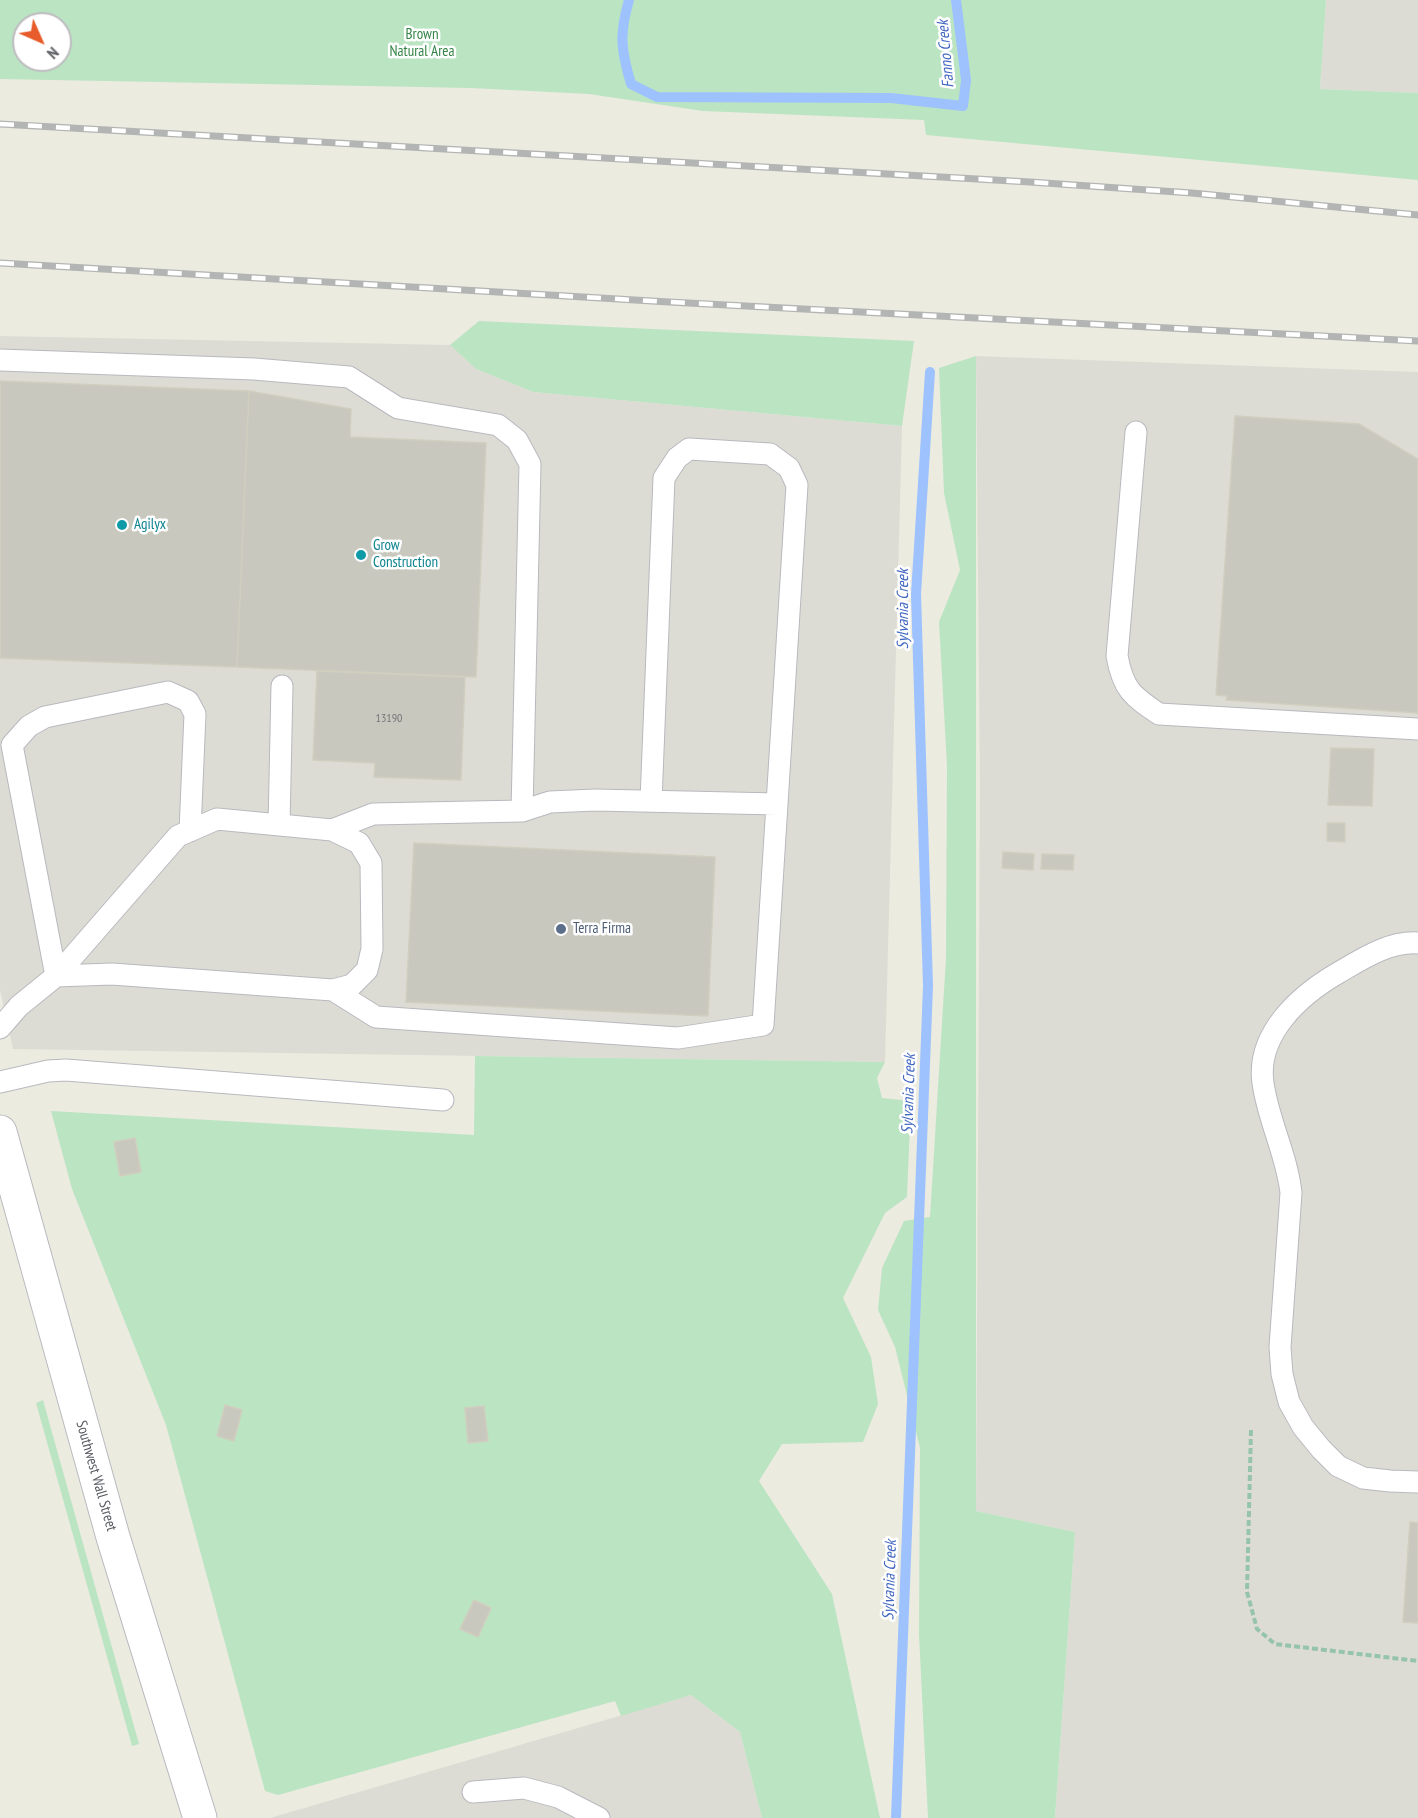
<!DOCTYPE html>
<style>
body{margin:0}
#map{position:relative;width:1418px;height:1818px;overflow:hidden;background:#ecebe0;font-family:"PT Sans Narrow",sans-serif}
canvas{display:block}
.north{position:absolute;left:12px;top:12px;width:60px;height:60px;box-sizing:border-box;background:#fff;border:2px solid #bdbdc0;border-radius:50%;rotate:135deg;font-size:16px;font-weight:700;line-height:24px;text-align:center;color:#595b61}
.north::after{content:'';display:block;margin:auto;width:21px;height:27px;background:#e75c2a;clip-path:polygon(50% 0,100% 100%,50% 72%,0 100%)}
</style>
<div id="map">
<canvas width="1418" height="1818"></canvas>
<div class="north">N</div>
</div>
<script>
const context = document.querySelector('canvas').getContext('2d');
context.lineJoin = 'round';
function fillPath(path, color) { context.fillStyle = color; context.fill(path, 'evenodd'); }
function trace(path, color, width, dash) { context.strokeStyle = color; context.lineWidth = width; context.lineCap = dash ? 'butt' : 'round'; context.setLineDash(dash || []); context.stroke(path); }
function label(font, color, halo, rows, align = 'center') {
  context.font = font + ' "PT Sans Narrow",sans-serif'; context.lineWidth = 5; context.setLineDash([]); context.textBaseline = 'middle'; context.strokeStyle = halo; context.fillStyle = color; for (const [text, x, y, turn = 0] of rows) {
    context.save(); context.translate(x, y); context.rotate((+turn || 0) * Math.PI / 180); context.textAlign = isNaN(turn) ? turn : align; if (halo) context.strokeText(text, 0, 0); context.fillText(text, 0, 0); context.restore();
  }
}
fillPath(new Path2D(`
 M1326 0H1418V93L1320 89Z
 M0 336 450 345 476 369 533 392 902 426 885 1062 13 1049 0 990Z
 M976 356 1418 372V1818H1055L1075 1532 976 1511 980 785Z
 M691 1695 740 1732 762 1818H270Z`), '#dddcd4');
fillPath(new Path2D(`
 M0 0H1326L1320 89 1418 93V180L926 135 924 120 703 111 589 94 471 88 0 79ZM24 24H60V60H24Z
 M479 321 914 341 902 426 533 392 476 369 450 345Z
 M976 356V1511L1075 1532 1055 1818H928L919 1635 920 1448 895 1347 878 1310 882 1268 904 1221 930 1217 946 958 947 766 939 622 960 570 944 493 939 368Z
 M475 1056 885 1062 877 1078 882 1098 911 1101 907 1197 885 1213 843 1298 871 1357 878 1404 863 1442 782 1444 759 1481 832 1594 880 1818H762L740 1732 691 1695 621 1716 615 1701 278 1795 265 1791 166 1425 72 1189 51 1111 474 1135Z
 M43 1400 139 1744 132 1746 36 1403Z`), '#bbe4c3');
trace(new Path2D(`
 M629 0C619 35 621 50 631 84L657 97 891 98 963 106 966 80 956 0
 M896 1818 928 986 916 594 930 372`), '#9dc2fe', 10);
const building = new Path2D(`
 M0 381 249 391 237 667 0 658Z
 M249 391 351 409 350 437 486 443 476 677 237 667Z
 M1235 416 1359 424 1418 459V713L1226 700 1227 696 1216 695Z
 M317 671 465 677 461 780 374 777 375 763 313 760Z
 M1331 748 1374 749 1372 806 1328 805Z
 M1327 823H1345V842L1327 841Z
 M414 843 715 857 708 1016 406 1002Z
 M1003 852 1034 854 1033 870 1002 868Z
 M1042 854 1074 855 1073 870 1041 869Z
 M135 1138 141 1172 120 1176 114 1142Z
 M225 1405 242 1410 234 1441 217 1436Z
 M484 1406 488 1441 468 1443 465 1408Z
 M1410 1522 1418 1523V1623L1403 1622Z
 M474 1600 491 1608 478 1637 460 1629Z`);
fillPath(building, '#c8c8bf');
trace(building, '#d0cebe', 1.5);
const service = new Path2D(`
 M0 360 254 369 349 377 398 408 498 425 517 440 530 464 522 811 373 814 332 830
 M1136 432 1117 656C1123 689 1132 696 1159 714L1418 729
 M522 811 550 802 595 800 777 804 797 485 789 468 770 454 689 449 677 458 664 478 651 801
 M279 825 282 686
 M1418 943C1389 941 1362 959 1338 973 1300 995 1256 1034 1263 1083 1268 1120 1287 1155 1291 1193L1280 1347 1282 1374 1289 1402 1303 1427 1321 1449 1338 1466 1363 1478 1390 1481 1418 1482
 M56 976 12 745 29 726 45 717 168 692 188 701 195 714 190 831
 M333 990 376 1017 678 1038 763 1025 777 804
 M0 1028 19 1006 56 976 178 836 217 819 332 830 359 843 371 863 372 949 367 970 352 985 333 990 112 974 56 976
 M0 1082 48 1071 66 1070 443 1100
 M473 1792 524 1788 558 1797 599 1818`);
const tertiary = new Path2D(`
 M0 1132 113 1537 200 1818`);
trace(service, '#b8b9bf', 23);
trace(tertiary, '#b8b9bf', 35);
trace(new Path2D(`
 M1251 1430 1247 1592 1257 1629 1275 1644 1418 1661`), '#95c4ab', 4, [6, 3]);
trace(service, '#fff', 21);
trace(tertiary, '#fff', 33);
const rail = new Path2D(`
 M0 124 1030 182 1192 193 1418 215
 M0 263 669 302 1418 341`);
trace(rail, '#b3b4b4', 7);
trace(rail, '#fff', 4.5, [14]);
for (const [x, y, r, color] of [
 [122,525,6,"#0f9aa8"],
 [361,555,6,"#0f9aa8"],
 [561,929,6,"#5c6f8a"]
]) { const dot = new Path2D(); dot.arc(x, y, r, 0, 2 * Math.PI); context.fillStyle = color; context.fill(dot); trace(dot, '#fff', 2); }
label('12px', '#757678', null, [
 ["13190",389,719]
]);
label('15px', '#358447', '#fff', [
 ["Brown",422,35],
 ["Natural Area",422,52]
]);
label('15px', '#0d838f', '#fff', [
 ["Agilyx",134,525],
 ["Grow",373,546],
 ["Construction",373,563]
], 'left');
label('15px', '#4e5e75', '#fff', [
 ["Terra Firma",573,929]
], 'left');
label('15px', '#595b61', '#fff', [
 ["Southwest Wall Street",96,1476,74]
]);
label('italic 16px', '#4167c1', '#fff', [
 ["Fanno Creek",946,54,-95],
 ["Sylvania Creek",903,609,-90],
 ["Sylvania Creek",909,1094,-88],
 ["Sylvania Creek",890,1580,-88]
]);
</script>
